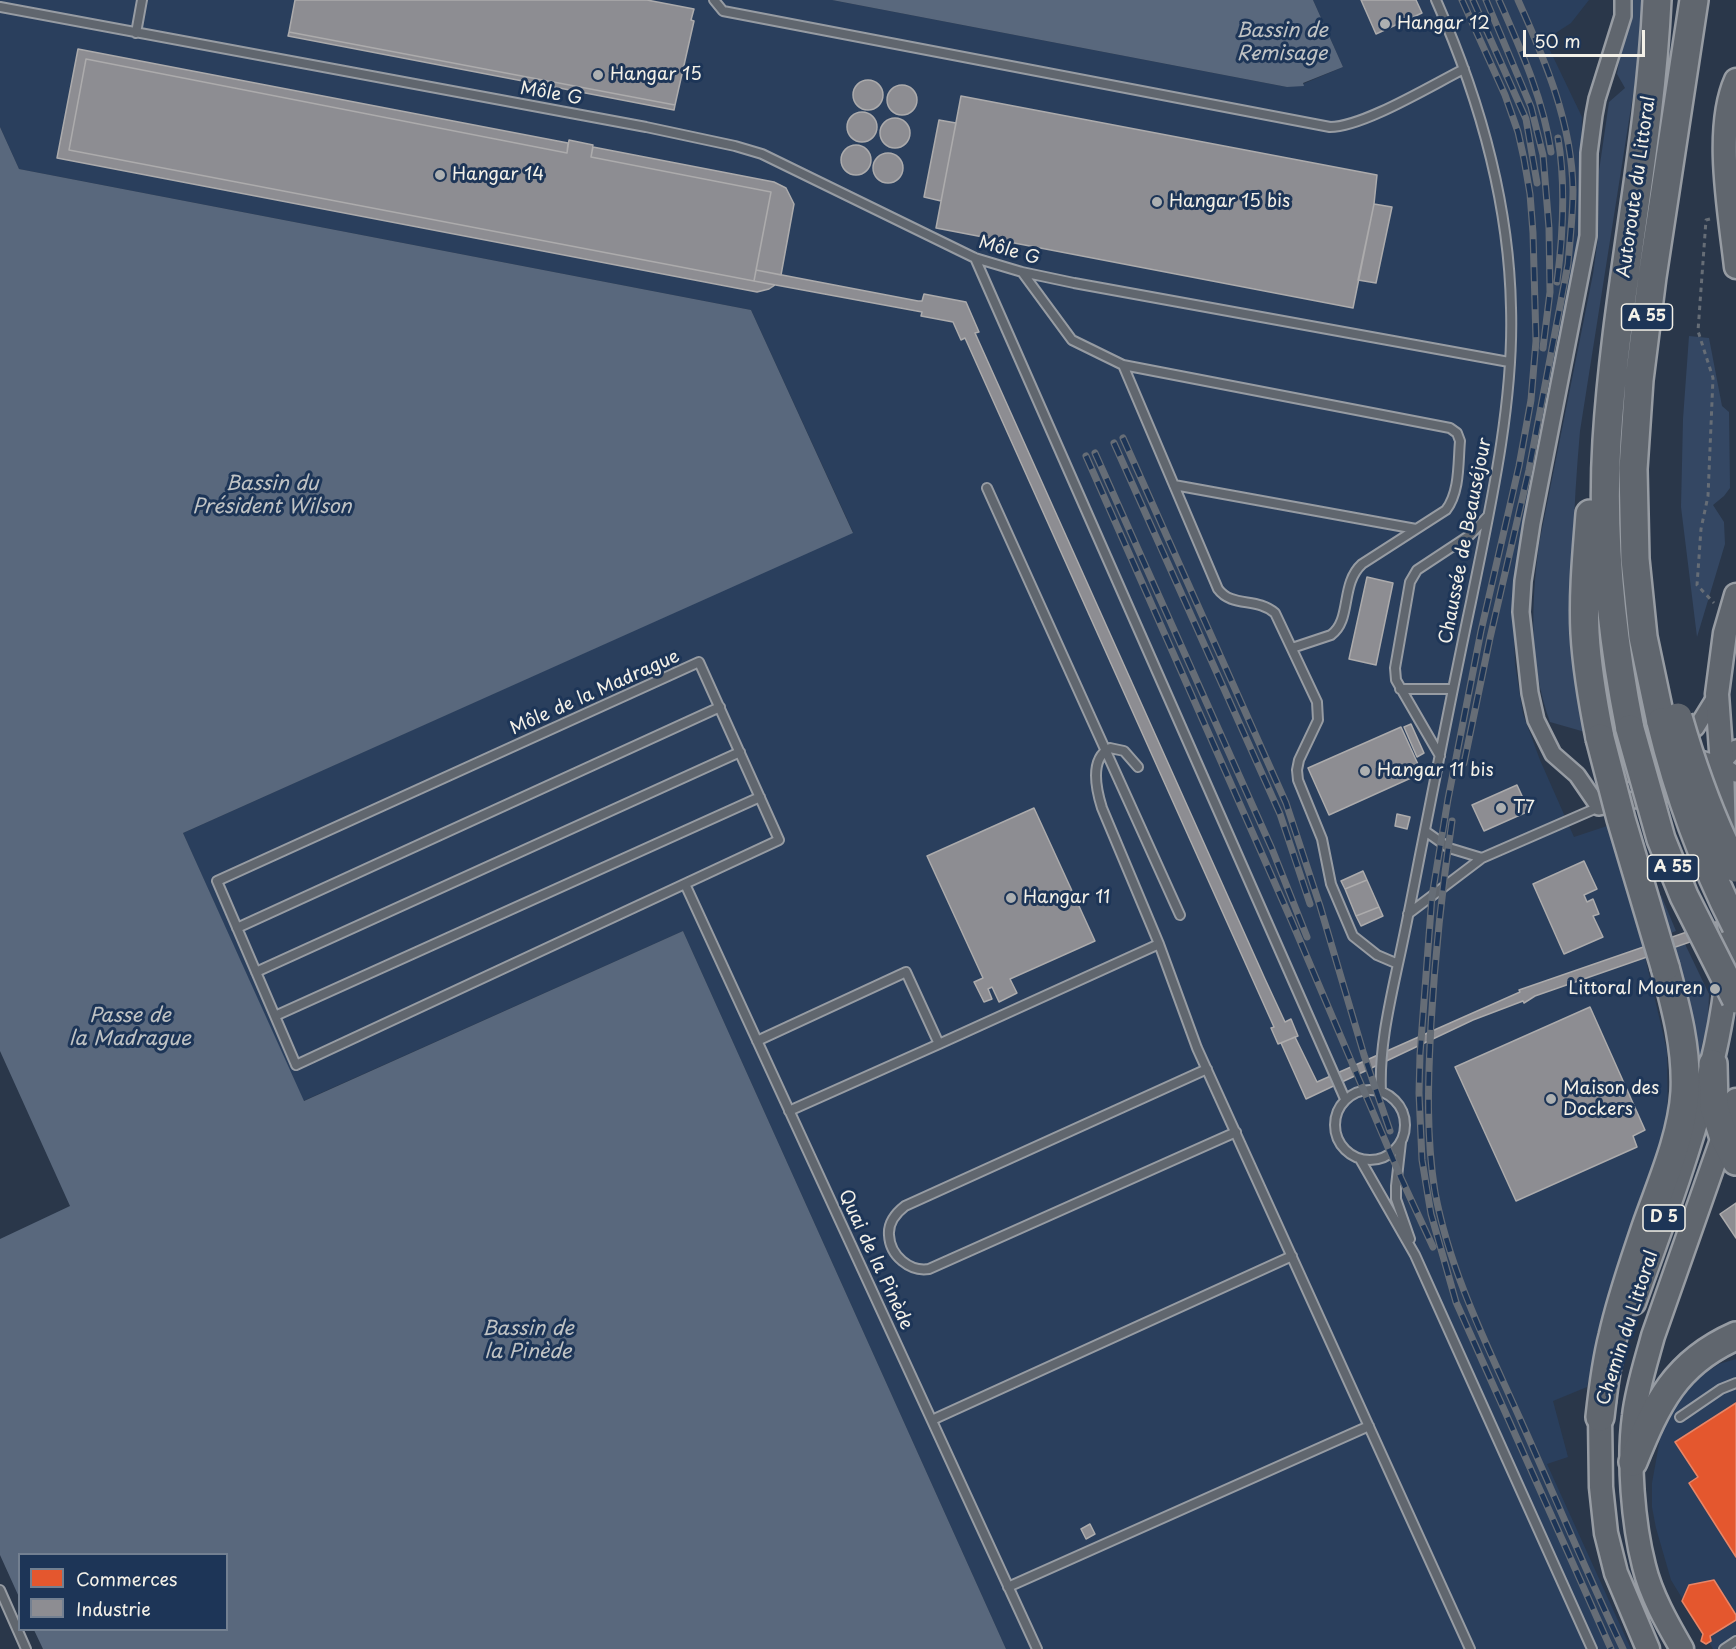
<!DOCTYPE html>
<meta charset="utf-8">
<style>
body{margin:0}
#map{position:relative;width:1736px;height:1649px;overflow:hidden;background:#2a374a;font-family:"Playpen Sans",sans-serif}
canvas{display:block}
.legend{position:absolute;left:18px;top:1553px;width:210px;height:78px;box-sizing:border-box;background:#1d3557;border:2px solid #738091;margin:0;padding:8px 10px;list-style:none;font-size:18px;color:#f4f1e8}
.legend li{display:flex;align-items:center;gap:12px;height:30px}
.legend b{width:30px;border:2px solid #738091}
.scale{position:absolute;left:1523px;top:30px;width:122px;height:27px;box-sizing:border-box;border:3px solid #f4f1e8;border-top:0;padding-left:8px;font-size:18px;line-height:21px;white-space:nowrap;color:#f4f1e8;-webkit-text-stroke:4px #1d3557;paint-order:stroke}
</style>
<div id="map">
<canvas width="1736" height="1649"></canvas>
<ul class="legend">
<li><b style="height:16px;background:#e4572e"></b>Commerces</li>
<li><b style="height:16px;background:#8d8d92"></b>Industrie</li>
</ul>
<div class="scale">50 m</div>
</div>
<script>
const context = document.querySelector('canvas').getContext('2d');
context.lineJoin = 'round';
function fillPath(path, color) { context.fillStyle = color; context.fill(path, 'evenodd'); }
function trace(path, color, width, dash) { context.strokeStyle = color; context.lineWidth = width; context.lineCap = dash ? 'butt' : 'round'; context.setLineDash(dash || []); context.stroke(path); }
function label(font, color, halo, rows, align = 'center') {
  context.font = font + ' "Playpen Sans",sans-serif'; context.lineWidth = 6; context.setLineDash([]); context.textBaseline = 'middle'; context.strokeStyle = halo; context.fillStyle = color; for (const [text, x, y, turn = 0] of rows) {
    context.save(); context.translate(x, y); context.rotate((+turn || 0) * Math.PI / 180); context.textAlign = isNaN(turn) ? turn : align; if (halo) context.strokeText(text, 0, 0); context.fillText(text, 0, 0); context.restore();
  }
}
fillPath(new Path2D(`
 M0 0H832L1287 87 1303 84 1343 67 1313 0H1589L1571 23 1545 40 1582 117 1578 249 1517 558 1513 610 1515 664 1523 714 1540 760 1574 837 1610 825 1640 935 1667 1051 1668 1131 1602 1323 1587 1387 1553 1401 1568 1457 1547 1464 1631 1649H1006L683 931 303 1101 183 833 853 532 751 310 19 169 0 127Z
 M1736 1359V1649H1713L1671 1580 1656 1528 1652 1507V1483L1663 1422 1686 1386 1719 1364Z`), '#2a3f5d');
fillPath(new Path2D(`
 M1633 0H1644L1635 82 1580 431C1573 510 1570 589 1575 668 1577 690 1581 711 1585 732L1550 722C1529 663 1531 605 1539 544L1593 274 1598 238 1599 171 1609 102 1625 88 1617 74 1624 31Z
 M1689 336 1709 338 1722 406 1729 412 1730 488 1724 496 1713 505 1724 522 1725 544 1697 637 1681 507 1683 419Z
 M1661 895 1676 931 1661 937 1653 905Z
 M1685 944 1709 994 1708 1020 1701 1049 1707 1052 1693 1108 1668 950Z`), '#344763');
fillPath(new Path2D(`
 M832 0H1313L1343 67 1303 83 1304 86 1287 87Z
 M0 127 19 169 751 310 853 533 183 833 304 1101 683 931 1006 1649H43L34 1630H226V1554H20L19 1597 0 1555V1239L70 1206 0 1051Z`), '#59687d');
const shops = new Path2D(`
 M1736 1403V1557L1689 1483 1698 1477 1675 1442Z
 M1714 1580 1736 1615V1620L1710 1636 1711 1641 1706 1644 1701 1641 1703 1634 1682 1601 1689 1585Z`);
fillPath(shops, '#e4572e');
trace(shops, '#e98566', 1.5);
const industry = new Path2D(`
 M295 0H647L694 9 691 20 694 21 675 105 289 32Z
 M1361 0H1416L1422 13 1376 34Z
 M289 32 675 105 674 110 288 36Z
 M78 49 568 143 567 153 86 59 69 150 775 285 769 289 757 292 57 158Z
 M86 59 567 153 569 140 593 145 591 157 771 192 754 281 69 150Z
 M853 95a15 15 0 1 1 30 0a15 15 0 1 1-30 0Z
 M887 100a15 15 0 1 1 30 0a15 15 0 1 1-30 0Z
 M961 96 1377 175 1374 204 1353 308 936 228Z
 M847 127a15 15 0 1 1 30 0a15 15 0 1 1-30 0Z
 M880 133a15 15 0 1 1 30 0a15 15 0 1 1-30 0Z
 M939 120 956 123 941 201 924 197Z
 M841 160a15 15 0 1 1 30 0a15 15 0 1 1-30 0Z
 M593 147 774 182 786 188 794 204 781 275 756 270 771 192 591 157Z
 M873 168a15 15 0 1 1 30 0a15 15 0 1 1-30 0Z
 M1374 204 1392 207 1376 283 1358 280Z
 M756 270 918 301H922L924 294 966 302 979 332 975 333 1265 979 1285 1022 1291 1019 1298 1036 1278 1044 1271 1028 1274 1027 965 338 961 340 953 322 921 316 922 312 754 281Z
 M1367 577 1393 583 1376 665 1349 659Z
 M1411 724 1424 753 1417 757 1404 727Z
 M1401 727 1422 773 1329 815 1308 768Z
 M1517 785 1529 811 1484 831 1472 805Z
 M1034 808 1095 941 1010 979 1017 993 999 1002 992 987 988 989 992 999 984 1002 974 982 983 978 927 856Z
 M1397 814 1410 817 1407 829 1395 826Z
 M1584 861 1597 889 1584 895 1587 902 1593 899 1599 914 1593 916 1603 937 1564 954 1533 884Z
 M1363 871 1367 880 1345 889 1341 881Z
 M1367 880 1379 907 1356 916 1345 889Z
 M1379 907 1383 916 1361 926 1356 916Z
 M1736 915V926L1535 996 1524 1003 1523 1001 1473 1020 1306 1099 1281 1043 1295 1037 1317 1082 1520 992 1519 990Z
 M1590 1007 1645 1130 1633 1136 1637 1147 1516 1201 1455 1067Z
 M1736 1203V1238L1720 1214Z
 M1090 1524 1095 1534 1086 1539 1081 1529Z`);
fillPath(industry, '#8d8d92');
trace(industry, '#acabac', 1.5);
const service = new Path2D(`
 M714 0 723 11 1330 127C1363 127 1432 85 1464 69
 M0 7 646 127 735 146 762 154 975 258 1022 272 1074 283 1509 362
 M136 33 142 0
 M975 258 1345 1099
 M1022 272 1072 340 1123 365
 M1174 485 1416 529
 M987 488 1180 915
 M1292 648 1331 635C1352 620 1340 584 1362 564L1446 510C1460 492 1458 463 1460 441L1457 433 1450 428 1123 365 1218 589C1232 608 1257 597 1275 613L1317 702 1318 720 1299 760 1297 770 1298 780 1322 839 1331 884 1353 936 1377 955 1398 964
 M699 662 779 840 296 1065 217 881Z
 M1400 689H1452
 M1440 756 1396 680 1395 668 1410 582 1417 570 1470 535 1487 517
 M1138 767 1124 751 1110 748C1089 759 1096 789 1102 808L1159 944 1197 1048 1470 1649
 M1425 831 1449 848 1482 858
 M685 884 1037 1649
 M1408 914 1482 858 1599 807
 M237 928 720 707
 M256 972 740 752
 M275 1016 760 797
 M757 1041 906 972 939 1044 1159 944
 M1207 1069 905 1206C896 1213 888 1223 889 1235 890 1256 910 1272 929 1269L1236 1132
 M1335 1125a35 35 0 1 1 70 0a35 35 0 1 1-70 0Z
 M1381 1092C1379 1049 1389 1006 1398 964 1406 928 1413 891 1420 855 1437 770 1453 686 1471 602 1490 509 1514 403 1511 308 1509 202 1479 97 1436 0
 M789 1111 939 1044
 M1401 1142 1396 1186V1199L1410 1239
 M1360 1159 1415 1255 1592 1649
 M1680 1417 1721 1389 1736 1383
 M932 1420 1292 1256
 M1008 1587 1369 1426
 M0 1590 26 1649
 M1724 1649 1736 1641`);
const minor = new Path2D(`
 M1623 0V16L1597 99 1594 115 1589 153 1588 236 1532 523 1523 581 1521 612 1530 693 1536 720 1553 754 1577 775 1599 807 1669 793 1686 787
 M1680 741 1696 728 1717 694
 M1719 767 1736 748
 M1609 788 1631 767 1663 755 1701 759 1722 765 1736 774`);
const primary = new Path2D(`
 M1736 80C1714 129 1730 213 1736 267
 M1724 838 1722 765 1717 694 1725 633 1736 595
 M1634 1303C1676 1185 1736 1036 1729 910
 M1604 1401 1600 1417 1601 1487 1606 1533 1616 1573 1648 1649
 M1682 1649C1667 1623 1651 1595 1644 1566 1633 1523 1628 1460 1634 1416 1637 1389 1646 1362 1653 1336L1736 1100`);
const motorway = new Path2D(`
 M1590 514C1587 553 1583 594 1585 633 1587 669 1593 703 1600 738
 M1661 722 1643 637 1635 559 1633 469 1639 380 1652 277 1694 0
 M1630 729C1611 633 1601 539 1607 441 1616 293 1650 148 1657 0
 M1713 1064 1714 1107 1723 1135 1736 1161
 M1600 1417C1603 1390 1606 1363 1613 1336 1621 1299 1634 1263 1646 1227 1661 1184 1682 1138 1685 1092 1687 1048 1676 1008 1665 967
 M1633 1462C1657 1403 1675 1363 1736 1336`);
trace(service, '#979ca3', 12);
trace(minor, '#979ca3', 20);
trace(primary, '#979ca3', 27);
trace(motorway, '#979ca3', 32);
trace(new Path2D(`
 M1710 219 1706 220 1698 331 1713 378 1708 496 1701 529 1697 585 1714 603`), '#666d76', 3, [4.5, 4.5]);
trace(service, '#60666e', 8);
trace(minor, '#60666e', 15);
trace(primary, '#60666e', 22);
trace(motorway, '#60666e', 27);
const rail = new Path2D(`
 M1462 0 1505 95 1518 132 1524 159 1530 194 1533 233 1536 341 1531 400 1519 466 1481 631 1448 799 1432 896 1420 1054 1419 1093 1422 1160 1431 1214 1456 1302 1611 1649
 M1473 0 1526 119 1537 183
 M1486 0 1531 107 1543 155 1549 228 1550 292 1543 348
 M1499 0C1521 50 1543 98 1551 152
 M1557 282C1563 235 1566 185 1558 138
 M1123 438 1286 803 1320 906 1364 1055 1390 1131
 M1114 443 1280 814 1310 904
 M1095 453 1272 849 1307 937
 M1086 456 1292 922 1401 1178 1433 1247
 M1464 763 1490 638 1529 470 1568 264C1570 239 1573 214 1573 190 1572 123 1545 60 1518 0
 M1452 821C1442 889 1435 956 1431 1024 1428 1080 1426 1137 1435 1192 1450 1273 1488 1347 1521 1421 1555 1497 1587 1574 1623 1649`);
trace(rail, '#666d76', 7);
trace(rail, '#1d3557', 4.5, [14]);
const motorwayBridge = new Path2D(`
 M1678 717C1693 769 1711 820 1736 868
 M1661 722C1679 796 1702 859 1736 926
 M1630 729 1661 839 1684 896 1736 999
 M1600 738 1621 819 1665 967`);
trace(motorwayBridge, '#979ca3', 32, []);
trace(motorwayBridge, '#60666e', 27);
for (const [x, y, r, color] of [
 [1385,24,6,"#adb0b1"],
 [598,75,6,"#adb0b1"],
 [440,175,6,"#adb0b1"],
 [1157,202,6,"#adb0b1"],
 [1365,771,6,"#adb0b1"],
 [1501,808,6,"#adb0b1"],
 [1011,898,6,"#adb0b1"],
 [1715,989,6,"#adb0b1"],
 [1551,1099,6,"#adb0b1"]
]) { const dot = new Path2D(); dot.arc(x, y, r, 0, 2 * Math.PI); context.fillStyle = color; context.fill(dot); trace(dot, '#1d3557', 2); }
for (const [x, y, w] of [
 [1647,317,51],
 [1673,868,51],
 [1664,1218,42]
]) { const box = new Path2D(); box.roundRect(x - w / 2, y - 13, w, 26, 4.5); context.fillStyle = '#1d3557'; context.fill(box); trace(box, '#f4f1e8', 1.5); }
label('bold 16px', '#f4f1e8', null, [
 ["A 55",1647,317],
 ["A 55",1673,868],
 ["D 5",1664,1218]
]);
label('18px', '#f4f1e8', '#1d3557', [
 ["Hangar 12",1397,24],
 ["Hangar 15",610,75],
 ["Hangar 14",452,175],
 ["Hangar 15 bis",1169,202],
 ["Hangar 11 bis",1377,771],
 ["T7",1513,808],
 ["Hangar 11",1023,898],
 ["Littoral Mouren",1703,989,"right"],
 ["Maison des",1563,1089],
 ["Dockers",1563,1110]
], 'left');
label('18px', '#f4f1e8', '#1d3557', [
 ["Môle G",551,94,10],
 ["Autoroute du Littoral",1637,187,-82],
 ["Môle G",1009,251,16],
 ["Chaussée de Beauséjour",1466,541,-79],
 ["Môle de la Madrague",595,693,-24],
 ["Quai de la Pinède",875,1260,65],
 ["Chemin du Littoral",1628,1328,-72]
]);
label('italic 20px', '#c0c3c4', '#1d3557', [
 ["Bassin de",1282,31],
 ["Remisage",1282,54],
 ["Bassin du",272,484],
 ["Président Wilson",272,507],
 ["Passe de",130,1016],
 ["la Madrague",130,1039],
 ["Bassin de",528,1329],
 ["la Pinède",528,1352]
]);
</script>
